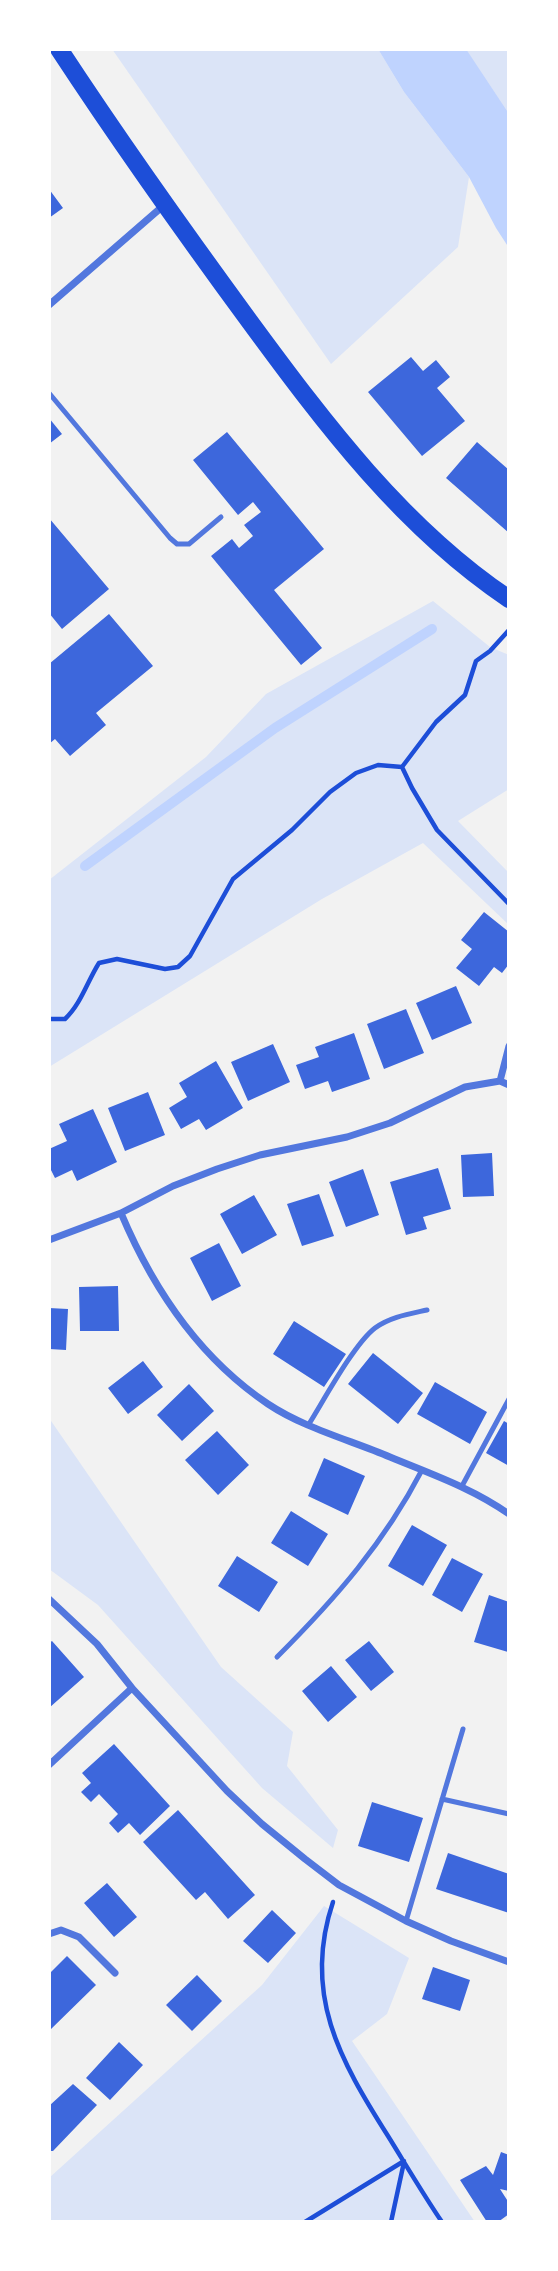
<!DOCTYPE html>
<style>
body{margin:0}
#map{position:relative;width:558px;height:2271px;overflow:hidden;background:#f2f2f2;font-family:Ubuntu,sans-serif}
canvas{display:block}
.frame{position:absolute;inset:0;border:51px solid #fff;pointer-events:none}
</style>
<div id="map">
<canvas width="558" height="2271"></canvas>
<div class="frame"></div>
</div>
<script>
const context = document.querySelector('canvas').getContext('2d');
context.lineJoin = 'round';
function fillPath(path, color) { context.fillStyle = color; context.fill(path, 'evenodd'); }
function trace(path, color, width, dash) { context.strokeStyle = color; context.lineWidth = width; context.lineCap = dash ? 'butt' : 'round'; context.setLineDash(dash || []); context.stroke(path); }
fillPath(new Path2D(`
 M112 49H378L404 92 469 177 458 247 331 364Z
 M465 49H509V116Z
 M433 601 490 647 509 655V789L458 821 509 873V925L423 843 322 899 49 1067V880L206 757 266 694Z
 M49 1418 221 1667 293 1732 287 1766 338 1830 333 1848 262 1788 98 1605 49 1569Z
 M324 1906 409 1958 387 2014 352 2041 475 2222H49V2178L262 1985Z`), '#dbe4f7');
fillPath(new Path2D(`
 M378 49H466L509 114V248L496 228 469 177 404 92Z`), '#bfd3fe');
trace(new Path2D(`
 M85 866 275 728 432 629`), '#bfd3fe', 10);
fillPath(new Path2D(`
 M49 189 63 208 49 218Z
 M411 357 423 371 436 360 450 377 437 388 465 421 422 456 368 392Z
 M49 418 62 434 49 444Z
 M227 432 324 549 274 590 322 648 301 665 211 556 232 539 239 548 253 536 244 525 261 512 253 502 238 515 193 460Z
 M477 442 509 470V533L446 478Z
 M49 518 109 589 62 629 49 613Z
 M109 614 153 666 96 713 106 725 70 756 55 739 49 744V664Z
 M484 912 509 932V964L502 973 494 967 479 986 456 968 472 949 461 940Z
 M456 986 472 1023 432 1040 416 1003Z
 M406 1009 424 1053 384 1069 367 1024Z
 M354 1033 370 1079 332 1092 328 1081 305 1089 296 1065 319 1057 315 1047Z
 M273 1044 290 1082 248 1101 231 1062Z
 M216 1061 243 1108 206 1130 199 1119 181 1129 169 1108 187 1097 179 1083Z
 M148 1092 165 1135 125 1151 108 1108Z
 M93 1109 117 1162 77 1181 72 1170 55 1178 49 1166V1149L67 1141 59 1124Z
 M492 1153 494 1196 463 1197 461 1155Z
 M438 1168 451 1209 423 1217 427 1229 406 1235 390 1182Z
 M363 1169 379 1215 346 1227 329 1182Z
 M319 1194 334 1236 302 1246 287 1204Z
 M254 1195 277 1235 242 1254 220 1214Z
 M219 1243 241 1286 212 1301 190 1258Z
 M118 1286 119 1331H80L79 1287Z
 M49 1308 68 1309 66 1350 49 1349Z
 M294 1321 346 1354 324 1387 273 1354Z
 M373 1353 423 1393 398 1424 348 1384Z
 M143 1361 163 1387 128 1414 108 1388Z
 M435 1382 487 1412 470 1444 417 1414Z
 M189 1384 214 1411 182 1441 157 1415Z
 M504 1421 509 1424V1466L486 1453Z
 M217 1431 249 1465 218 1495 185 1460Z
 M324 1458 365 1476 348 1515 308 1496Z
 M291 1511 328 1534 308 1566 271 1543Z
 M412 1525 447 1545 423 1586 388 1566Z
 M237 1556 278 1582 259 1612 218 1586Z
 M452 1558 483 1574 462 1612 432 1595Z
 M489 1595 509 1602 508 1652 474 1642Z
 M52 1641 84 1677 49 1708V1643Z
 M369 1641 394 1672 371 1691 345 1660Z
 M331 1666 357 1697 328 1722 302 1691Z
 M114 1744 170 1806 140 1835 129 1823 118 1833 109 1823 118 1814 99 1794 91 1802 81 1792 91 1783 82 1773Z
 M372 1802 423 1818 409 1862 358 1846Z
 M178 1810 255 1895 228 1919 205 1892 196 1900 143 1842Z
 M448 1853 509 1874V1913L436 1889Z
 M107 1883 137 1917 114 1937 84 1903Z
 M272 1910 296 1933 268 1963 243 1941Z
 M67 1956 96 1985 49 2031V1974Z
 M433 1967 470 1980 460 2011 422 1999Z
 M197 1975 222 2001 192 2031 166 2005Z
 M119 2042 143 2065 110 2100 86 2078Z
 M73 2084 97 2105 53 2151H49V2106Z
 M501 2152 509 2155V2191L500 2189 509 2203V2214L498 2222H487L460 2180 486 2166 493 2175Z`), '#3d67dc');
trace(new Path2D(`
 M509 630 490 651 476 661 465 695 436 722 402 767 412 788 437 830 509 904
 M49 1019H65C81 1004 87 982 99 963L117 959 165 969 178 967 190 956 233 879 292 830 330 792 356 773 378 765 402 767
 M333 1902C302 1994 340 2060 388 2136 406 2165 423 2194 442 2222
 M305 2222 404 2161
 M391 2222 404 2162`), '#1d4ed8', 4.5);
trace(new Path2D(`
 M49 393 170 538 177 544H189L221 517
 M309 1424C324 1400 354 1344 375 1328 390 1317 409 1314 427 1310
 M462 1486 509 1399
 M277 1657C336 1598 384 1543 422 1470
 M442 1799 509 1814
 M406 1921 463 1729`), '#5277de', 5);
trace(new Path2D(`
 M49 305 163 206
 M509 1046 500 1081 509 1085
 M121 1213C153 1289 198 1357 268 1404 304 1428 350 1440 390 1457 431 1474 472 1488 509 1514
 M49 1240 121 1213 173 1186 217 1169 260 1155 347 1137 390 1123 465 1087 500 1081
 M49 1599 97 1644 132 1688 227 1791 262 1824 305 1859 339 1885 406 1921 451 1941 509 1962
 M49 1765 132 1688
 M49 1934 61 1930 79 1937 115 1973`), '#5277de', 7);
trace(new Path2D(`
 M59 49C120 142 184 232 250 322 325 424 403 528 509 599`), '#1d4ed8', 18);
</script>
